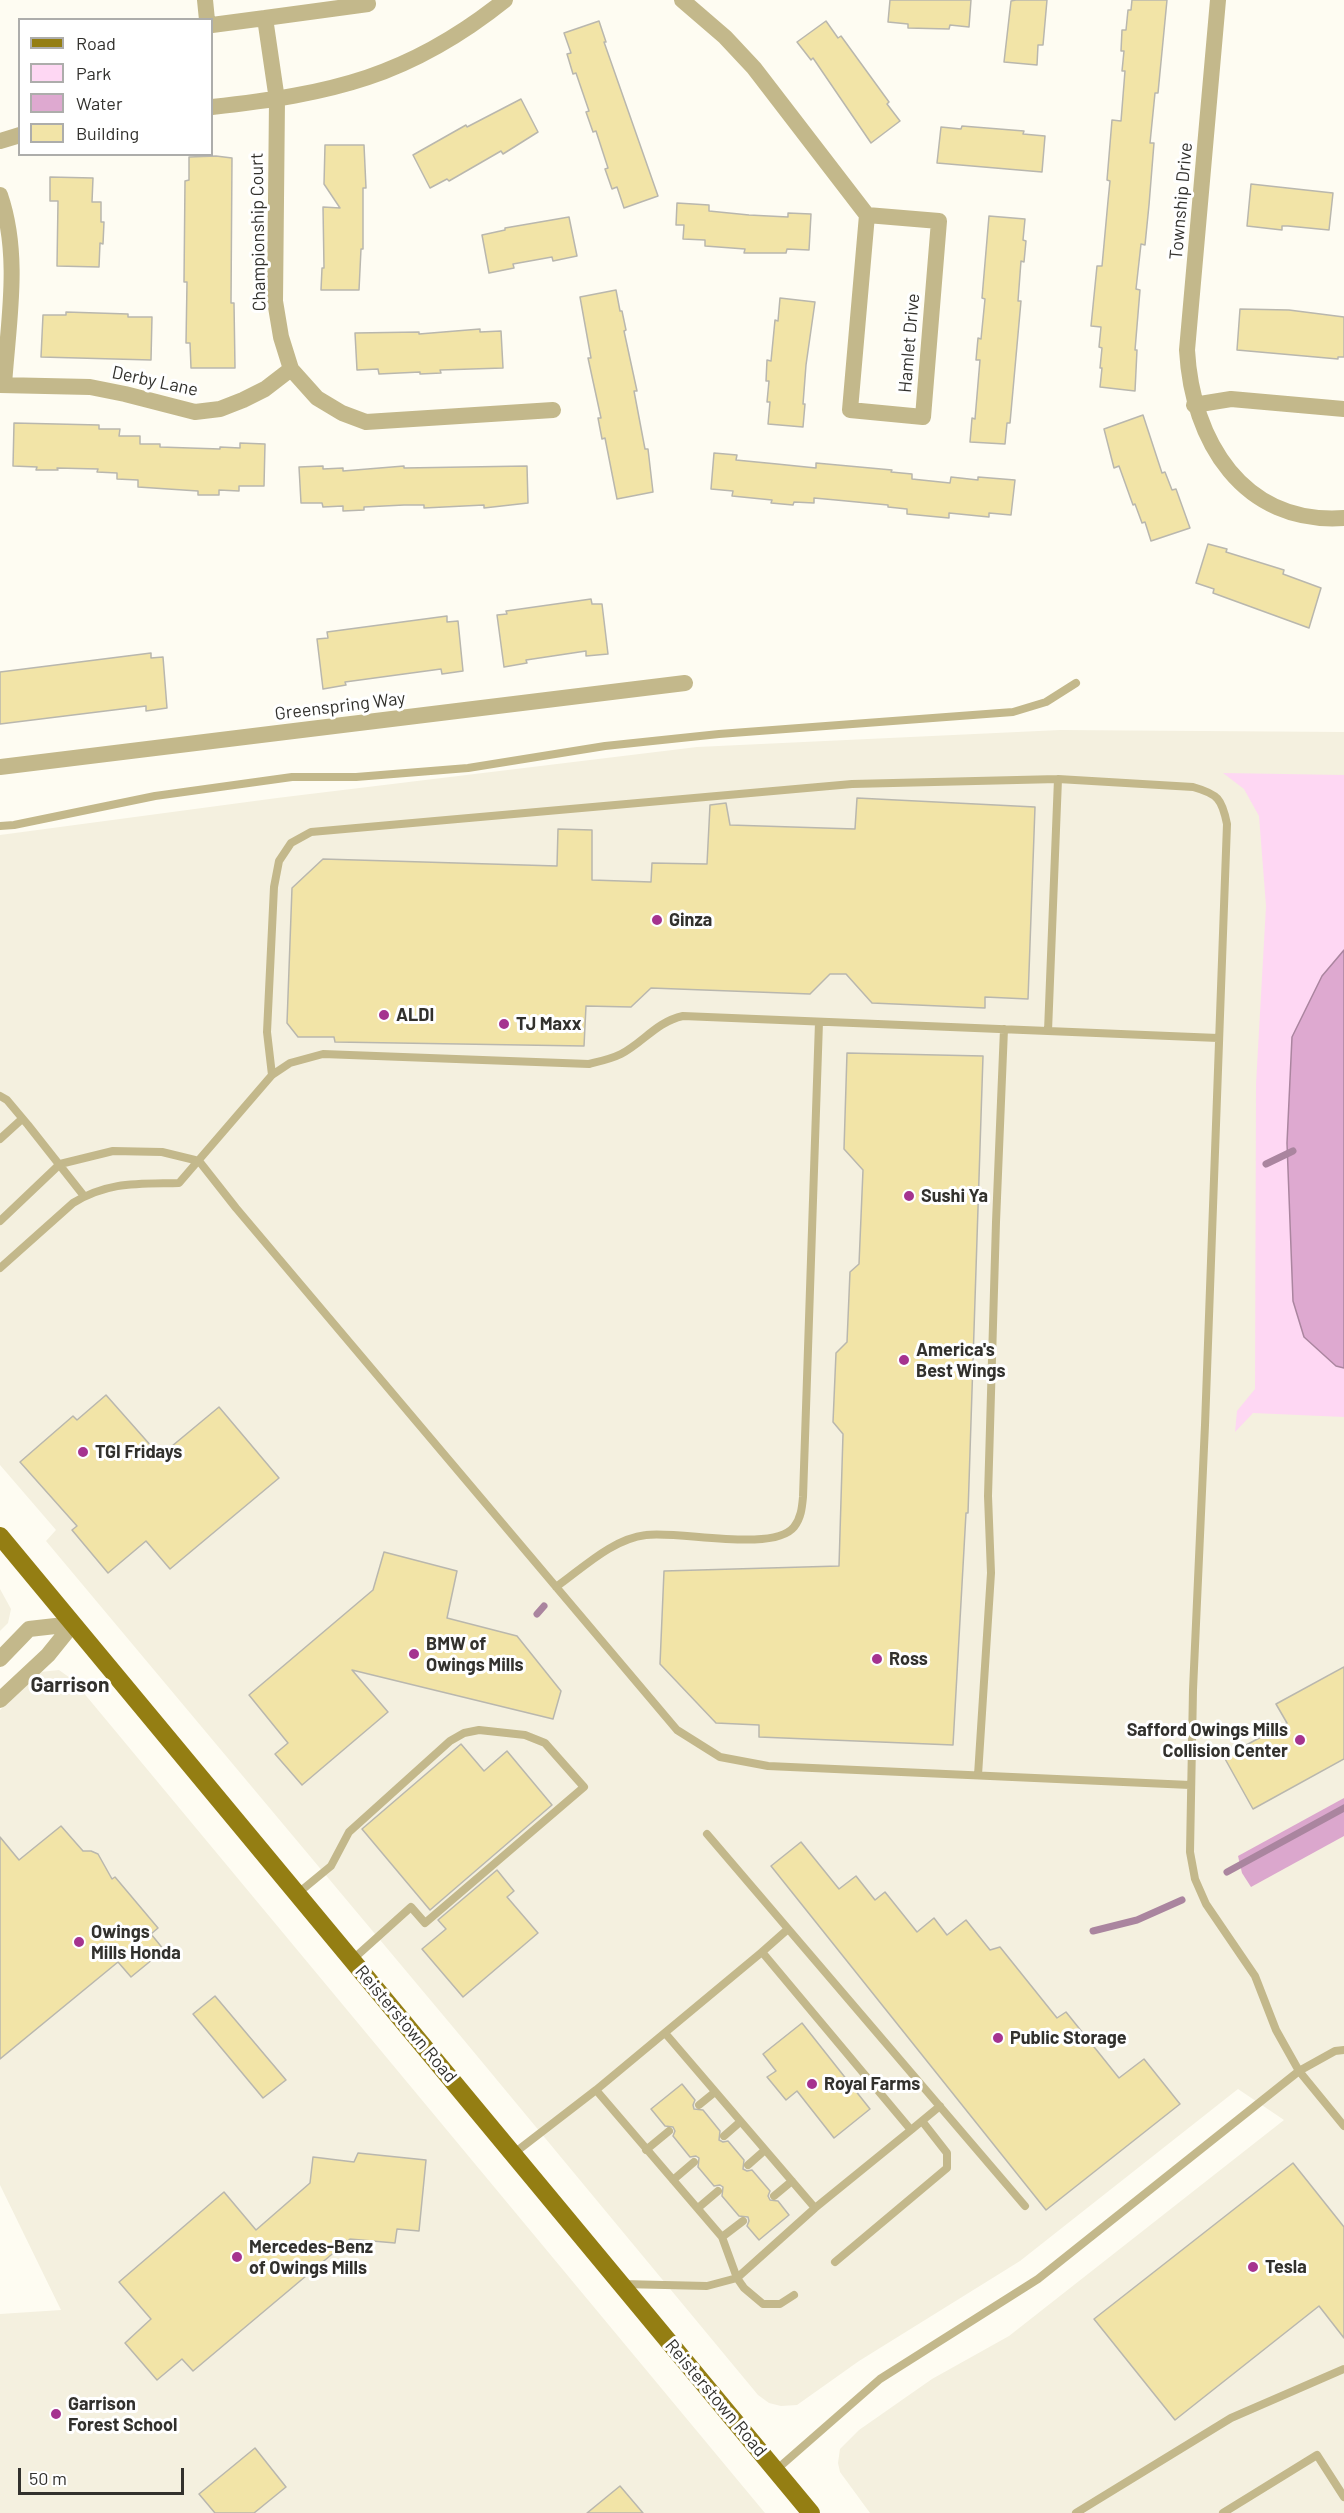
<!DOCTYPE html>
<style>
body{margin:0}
#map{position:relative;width:1344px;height:2513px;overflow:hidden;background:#fefcf2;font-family:Barlow,sans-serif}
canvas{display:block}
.legend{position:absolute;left:18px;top:18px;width:195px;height:138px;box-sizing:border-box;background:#fff;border:2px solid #adadab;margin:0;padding:8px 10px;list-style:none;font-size:18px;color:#32312d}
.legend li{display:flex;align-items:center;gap:12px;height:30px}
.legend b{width:30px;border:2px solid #adadab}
.scale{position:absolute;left:18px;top:2468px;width:166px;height:27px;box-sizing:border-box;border:3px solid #32312d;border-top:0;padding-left:8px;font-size:18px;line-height:21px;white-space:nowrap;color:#32312d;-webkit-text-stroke:4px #fff;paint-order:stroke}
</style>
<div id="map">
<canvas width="1344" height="2513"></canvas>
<ul class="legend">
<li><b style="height:8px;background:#947e13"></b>Road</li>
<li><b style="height:16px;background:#fed7f3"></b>Park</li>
<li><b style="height:16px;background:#dea9d0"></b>Water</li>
<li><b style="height:16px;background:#f2e4a7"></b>Building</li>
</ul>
<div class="scale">50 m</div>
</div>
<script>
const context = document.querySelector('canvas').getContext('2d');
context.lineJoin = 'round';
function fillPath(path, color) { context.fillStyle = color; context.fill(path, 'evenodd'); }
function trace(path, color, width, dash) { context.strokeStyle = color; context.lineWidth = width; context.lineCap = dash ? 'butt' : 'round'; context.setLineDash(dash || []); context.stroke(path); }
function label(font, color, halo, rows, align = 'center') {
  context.font = font + ' Barlow,sans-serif'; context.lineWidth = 6; context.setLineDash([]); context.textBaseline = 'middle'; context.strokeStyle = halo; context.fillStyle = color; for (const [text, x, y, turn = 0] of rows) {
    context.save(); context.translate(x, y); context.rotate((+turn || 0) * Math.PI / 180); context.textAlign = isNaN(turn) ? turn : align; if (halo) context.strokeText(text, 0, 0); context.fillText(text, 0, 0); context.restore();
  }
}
fillPath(new Path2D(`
 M1060 730 1344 732V2513H870L840 2472 838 2463 840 2449 859 2430 932 2379 1009 2336 1284 2120 1238 2089 1020 2261 859 2361 797 2405 781 2406 769 2403 758 2395 463 2039 46 1541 56 1530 0 1465V835L277 798 697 747Z
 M0 1589 11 1609 8 1623 0 1631Z
 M59 1670 73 1680 765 2513H0V2314L61 2310 0 2185V1710L40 1672Z`), '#f4f0df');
fillPath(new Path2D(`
 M1223 773 1344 775V950L1322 976 1287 1143 1293 1301 1336 1366 1344 1368V1417L1253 1413 1235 1432 1237 1411 1255 1389 1256 1084 1266 906 1259 816 1244 789Z`), '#fed7f3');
fillPath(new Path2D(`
 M1344 1798V1836L1251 1887 1242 1873 1238 1856Z`), '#dba7cd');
const water = new Path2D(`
 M1344 950V1368L1336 1366 1304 1337 1293 1301 1287 1143 1292 1037 1322 976Z`);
fillPath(water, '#dea9d0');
trace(water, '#aa859f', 1.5);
trace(new Path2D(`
 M1266 1164 1293 1151
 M537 1614 544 1606
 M1227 1872 1344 1808
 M1093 1931 1137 1920 1182 1900`), '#aa859f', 7);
const building = new Path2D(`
 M890 0H971L969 27 950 25 949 29 908 28V24L888 22Z
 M1016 0H1047L1043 45H1038L1037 65 1004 62 1011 1Z
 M1132 0H1167L1158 93H1155L1150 143H1154L1149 205 1145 245 1141 244 1136 289 1140 290 1135 350H1137L1135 391 1100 387 1102 368H1100L1102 348 1099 347 1101 327 1091 326 1097 266H1102L1108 201 1110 181 1107 180 1112 120 1121 121 1125 71H1122L1124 51H1121L1122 30H1126L1128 10H1131Z
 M599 21 606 42H604L658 196 624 208 617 187 612 189 605 169 608 168 596 131 593 132 586 112 589 111 576 73 573 74 567 54 571 53 564 33Z
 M826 21 838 38 841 36 889 102 887 104 900 121 871 143 813 58 811 60 797 42Z
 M521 99 538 132 503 154 501 151 449 181 447 179 430 188 413 155 466 125 467 127Z
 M962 126 1024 131 1023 134 1045 136 1042 172 937 163 941 127 961 129Z
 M325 145H364L366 188H363V249H361L359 290H321L322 268H324L323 207 340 208 324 184Z
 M216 156 232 158 231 303H234L235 368H191L190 343H186L187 282H184L185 181 189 180V157Z
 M50 177 93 178 92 202H101V222H104L103 244 100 243 99 267 57 266 58 201H50Z
 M1251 184 1333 193 1329 230 1288 226H1282V230L1247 226Z
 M677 203 709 205V211L749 215 788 217V213L811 214 809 250 787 249 786 253H744L745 249 705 246V240L683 239 684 225H676Z
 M989 216 1025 219 1023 240 1026 241 1024 262 1021 261 1018 301H1021L1010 423H1007L1005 444 970 442 972 418 975 419 980 360H976L978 338 981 339 985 299 982 298Z
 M569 217 577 256 553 261 552 257 513 264 514 268 489 273 482 235 505 230V228Z
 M616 290 620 311H622L626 330 624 331 637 391H634L645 449H648L653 492 617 499 605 438 602 439 598 418H601L588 358H591L580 297Z
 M780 298 815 302 806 365 803 404H805L803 427 768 424 770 402H767L769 381H766L767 360 771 361 775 320 778 321Z
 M1240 309 1289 310 1344 317V357H1338V359L1237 350Z
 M66 312 128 314V317H152L151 360 41 357 43 315H66Z
 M480 329V332L501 331 503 368 440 370 441 373 420 374V372L379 374 378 369 357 370 355 333 419 332V334Z
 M1143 415 1162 473 1165 472 1172 490 1176 489 1190 528 1151 541 1145 522 1142 523 1135 504 1133 505 1119 466 1114 468 1104 429Z
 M14 423 99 425V429H120L119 436H140V444H160V447L220 449V447L240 448V443L265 444 264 486H239V491L219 490V495H198V491L138 487V480L117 479V473L97 472 98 469 57 468 58 470H36L37 467 13 466Z
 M714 453 737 455 736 460 777 464 816 468V463L892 470 891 472 912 474V479L950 483 951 477 978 480V477L1015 480 1011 515 989 513V517L949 513V518L907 514V509L888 507V505L836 500 814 498V503L794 502 793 505 771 503 772 500 732 496 733 491 711 489Z
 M323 466V469L343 468V471L404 466V468L527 466 528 503 484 508V505L424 508V505H404L364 507V510L343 511V506L323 507 322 503H301L299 467Z
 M1208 544 1227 549 1226 552 1284 570 1283 574 1321 588 1309 628 1213 593 1214 589 1196 583Z
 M591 599 592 604H602L608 654 586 656V651L526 660 527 663 504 667 497 615 507 614 506 611Z
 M447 616V622L458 621 463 671 442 674 441 669 345 682 346 685 323 689 317 639 328 638 327 632Z
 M151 653V658L163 657 167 708 146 711V706L0 724V672Z
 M857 798 1035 807 1028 999 985 997V1008L872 1003 846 974H830L810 994 651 988 631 1007 586 1006 584 1046 335 1042 334 1037H298L287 1023 292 888 323 859 557 866 558 829 592 830V880L651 882 652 863 707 864 710 805 726 803 730 825 855 829Z
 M847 1053 983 1056 968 1513H966L953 1745 759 1737V1725L716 1723 660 1664 664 1571 839 1566 843 1434 833 1422 836 1353 847 1342 850 1272 859 1264 863 1170 844 1149Z
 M106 1395 160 1456 219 1407 279 1478 170 1569 146 1541 108 1573 72 1530 77 1526 20 1462 73 1416 77 1420Z
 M384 1552 457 1571 447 1618 517 1636 561 1691 553 1719 352 1670 388 1712 302 1785 275 1754 288 1743 249 1695 373 1590Z
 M1344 1667V1759L1253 1809 1224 1757 1287 1723 1276 1704Z
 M461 1744 484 1771 507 1751 552 1805 430 1910 362 1829Z
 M61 1826 83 1851H91L98 1854 112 1879 115 1877 158 1928 151 1934 164 1950 131 1977 118 1962 0 2059V1837L19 1860Z
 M801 1842 839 1889 856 1876 875 1900 885 1892 917 1932 934 1918 947 1935 966 1920 990 1950 1000 1947 1057 2018 1066 2012 1119 2078 1144 2059 1180 2104 1046 2210 771 1866Z
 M497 1870 514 1891 507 1897 538 1933 463 1997 422 1949 446 1929 438 1920Z
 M215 1996 286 2080 263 2098 193 2014Z
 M802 2023 870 2109 834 2138 797 2091 786 2100 767 2077 776 2071 763 2054Z
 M682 2084 695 2100 693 2105 694 2109 703 2110 720 2131 719 2140 723 2142 728 2141 744 2160 743 2169 747 2171 752 2170 770 2191 768 2196 770 2200 778 2201 789 2215 759 2240 747 2226 749 2221 748 2217 739 2216 722 2196 723 2187 720 2185 714 2186 698 2167 699 2158 696 2156 690 2157 673 2136 675 2131 673 2127 665 2126 651 2109Z
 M358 2153 426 2160 419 2231 397 2229 395 2243 350 2239 193 2371 182 2359 157 2380 125 2343 151 2319 119 2282 224 2192 256 2230 310 2183 313 2157 354 2162Z
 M1293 2163 1344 2227V2338L1319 2306 1175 2420 1094 2319Z
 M255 2448 286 2487 254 2513H215L199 2494Z
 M620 2486 643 2513H587Z`);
fillPath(building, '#f2e4a7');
trace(building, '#b9b7ae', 1.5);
trace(new Path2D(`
 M0 826 14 825 155 796 292 777H356L468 768 605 746 719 734 1013 712 1046 702 1076 683
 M1048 1031 1058 779
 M272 1075 267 1032 274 887 279 861 291 843 311 832 852 784 1058 779 1193 787C1218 794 1222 799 1227 824L1205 1425 1193 1690 1190 1852 1195 1879 1206 1904 1255 1976 1276 2030 1299 2071 1344 2126
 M0 1096 7 1100 28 1125 84 1196
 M0 1139 22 1119
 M0 1221 60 1164 113 1151 162 1152 199 1161 236 1208 677 1730 720 1757 768 1766 1190 1785
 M0 1268 73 1203C109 1181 138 1184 179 1183L272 1075 290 1063 323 1054 589 1064C601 1061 611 1059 621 1054 644 1042 656 1022 683 1016L1218 1038
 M556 1587C583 1568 612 1539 646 1535 678 1530 773 1553 794 1527 801 1518 802 1508 803 1497L819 1022
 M978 1775 991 1573 988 1496 996 1222 1004 1029
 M707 1834 1025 2206
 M297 1894 331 1866 349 1832 450 1741 464 1733 479 1730 525 1735 545 1743 584 1787 425 1923 411 1907 352 1960
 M762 1952 788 1929
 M665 2033 815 2208
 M596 2090 722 2237 737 2278 744 2288 763 2304H780L794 2295
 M699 2105 715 2092
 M911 2130 940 2106
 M724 2136 740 2122
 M646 2150 669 2131
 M513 2154 596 2090 762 1952 911 2130 815 2208 737 2278 707 2286 622 2284
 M748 2165 765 2150
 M673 2180 694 2162
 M774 2196 792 2181
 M698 2208 718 2191
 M722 2237 743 2221
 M835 2262 947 2168V2153L922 2121
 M776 2470 880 2379 1038 2279 1299 2071 1335 2051 1344 2050
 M1076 2513 1231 2418 1344 2369
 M1223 2513 1317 2455 1344 2497`), '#c3b88b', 8);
trace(new Path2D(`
 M205 0 207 20
 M367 0 368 4 265 18 277 100 275 301 281 337 291 369 317 398 342 413 366 422 553 410
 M682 0 725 37 754 68 867 215 850 410 923 417 939 221 867 215
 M1218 0 1187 350C1192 441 1243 525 1344 518
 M212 25 265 18
 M212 107C331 94 409 77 505 0
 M0 141 20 135
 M0 195C21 256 8 323 4 385
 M0 385 90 387 125 394 195 412 220 409 243 400 265 389 291 369
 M1194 405 1231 399 1344 409
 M0 767 685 683
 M0 1659 29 1629 73 1624
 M0 1700 48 1655 73 1624`), '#c3b88b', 16);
trace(new Path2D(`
 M0 1536 811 2513`), '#947e13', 18);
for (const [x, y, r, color] of [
 [657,920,6,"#a5338f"],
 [384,1015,6,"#a5338f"],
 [504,1024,6,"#a5338f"],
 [909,1196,6,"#a5338f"],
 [904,1360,6,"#a5338f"],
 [83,1452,6,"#a5338f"],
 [414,1654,6,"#a5338f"],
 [877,1659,6,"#a5338f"],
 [1300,1740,6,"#a5338f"],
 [79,1942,6,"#a5338f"],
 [998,2038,6,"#a5338f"],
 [812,2084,6,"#a5338f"],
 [237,2257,6,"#a5338f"],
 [1253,2267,6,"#a5338f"],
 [56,2414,6,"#a5338f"]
]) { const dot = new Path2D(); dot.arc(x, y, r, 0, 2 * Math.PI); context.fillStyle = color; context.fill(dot); trace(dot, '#fff', 2); }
label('18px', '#32312d', '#fff', [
 ["Township Drive",1181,201,-85],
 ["Championship Court",258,232,-91],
 ["Hamlet Drive",909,343,-85],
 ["Derby Lane",155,381,12],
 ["Greenspring Way",340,706,-7],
 ["Reisterstown Road",406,2024,50],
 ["Reisterstown Road",716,2398,50]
]);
label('bold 18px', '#32312d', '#fff', [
 ["Ginza",669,920],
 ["ALDI",396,1015],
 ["TJ Maxx",516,1024],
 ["Sushi Ya",921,1196],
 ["America's",916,1350],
 ["Best Wings",916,1371],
 ["TGI Fridays",95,1452],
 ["BMW of",426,1644],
 ["Owings Mills",426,1665],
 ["Ross",889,1659],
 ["Safford Owings Mills",1288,1730,"right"],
 ["Collision Center",1288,1751,"right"],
 ["Owings",91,1932],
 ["Mills Honda",91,1953],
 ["Public Storage",1010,2038],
 ["Royal Farms",824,2084],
 ["Mercedes-Benz",249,2247],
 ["of Owings Mills",249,2268],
 ["Tesla",1265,2267],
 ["Garrison",68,2404],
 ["Forest School",68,2425]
], 'left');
label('bold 21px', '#32312d', '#fff', [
 ["Garrison",70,1685]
]);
</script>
